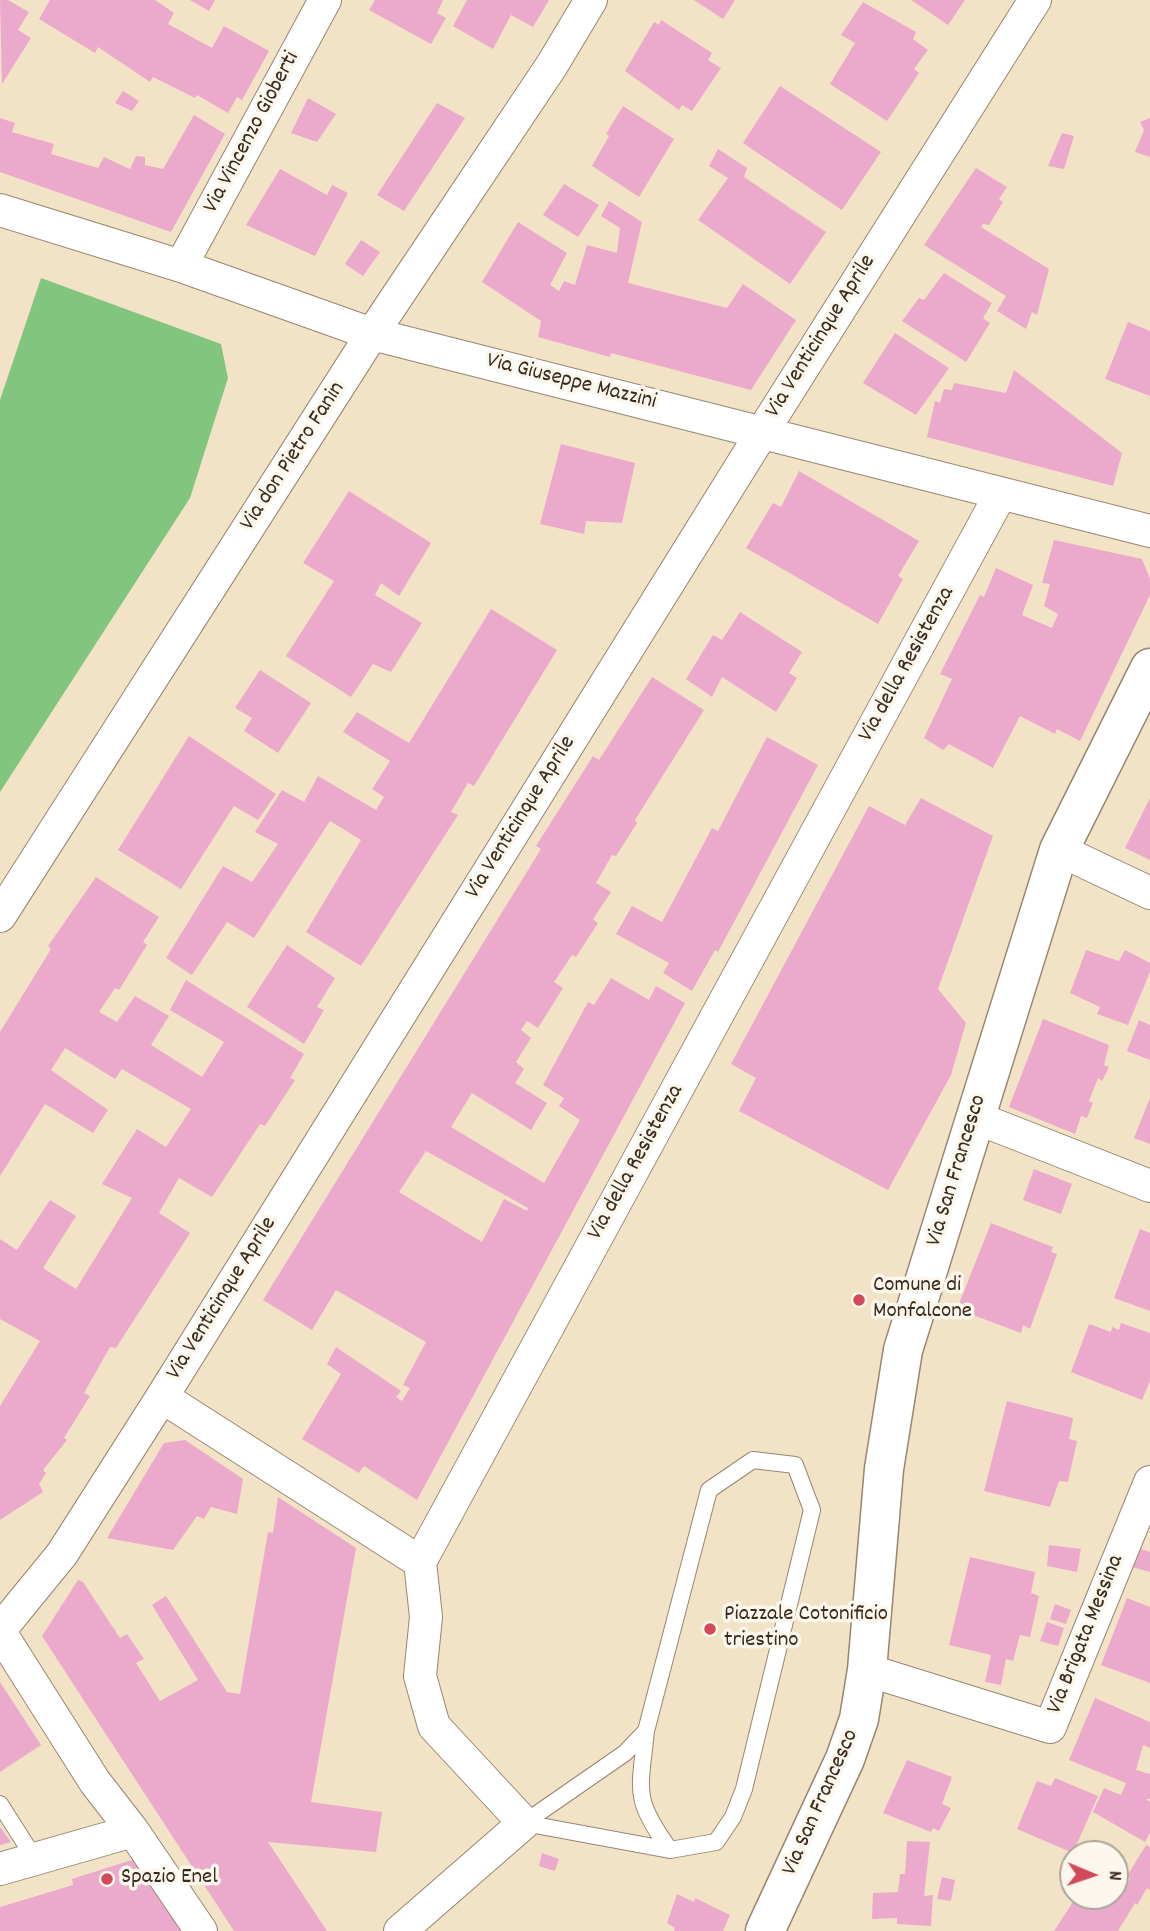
<!DOCTYPE html>
<style>
body{margin:0}
#map{position:relative;width:1150px;height:1931px;overflow:hidden;background:#f2e3c7;font-family:Dekko,sans-serif}
canvas{display:block}
.north{position:absolute;left:1059px;top:1840px;width:70px;height:70px;box-sizing:border-box;background:#fbf7ec;border:2px solid #aea59a;border-radius:50%;rotate:92deg;font-size:19px;font-weight:700;line-height:28px;text-align:center;color:#3b2a1e}
.north::after{content:'';display:block;margin:auto;width:24px;height:32px;background:#d1495b;clip-path:polygon(50% 0,100% 100%,50% 72%,0 100%)}
</style>
<div id="map">
<canvas width="1150" height="1931"></canvas>
<div class="north">N</div>
</div>
<script>
const context = document.querySelector('canvas').getContext('2d');
context.lineJoin = 'round';
function fillPath(path, color) { context.fillStyle = color; context.fill(path, 'evenodd'); }
function trace(path, color, width, dash) { context.strokeStyle = color; context.lineWidth = width; context.lineCap = dash ? 'butt' : 'round'; context.setLineDash(dash || []); context.stroke(path); }
function label(font, color, halo, rows, align = 'center') {
  context.font = font + ' Dekko,sans-serif'; context.lineWidth = 7; context.setLineDash([]); context.textBaseline = 'middle'; context.strokeStyle = halo; context.fillStyle = color; for (const [text, x, y, turn = 0] of rows) {
    context.save(); context.translate(x, y); context.rotate((+turn || 0) * Math.PI / 180); context.textAlign = isNaN(turn) ? turn : align; if (halo) context.strokeText(text, 0, 0); context.fillText(text, 0, 0); context.restore();
  }
}
fillPath(new Path2D(`
 M41 278 221 344 228 378 190 498 0 792V400Z`), '#81c57f');
fillPath(new Path2D(`
 M0 0H8L29 12 18 30 31 38 2 84Z
 M50 0H155L174 13 168 24 212 48 224 26 269 51 242 100 237 97 228 113 197 95 195 98 153 77 150 82 98 47 95 53 39 19Z
 M190 0H215L209 11Z
 M375 0H443L437 13 446 18 431 44 369 10Z
 M467 0H549L533 27 511 15 493 49 453 26Z
 M694 0H735L723 19Z
 M911 0H965L948 25Z
 M863 2 916 32 913 39 928 50 914 69 919 73 887 121 830 84 855 43 841 35Z
 M661 20 712 53 708 60 721 68 692 111 682 105 679 110 625 71 654 22 659 25Z
 M780 86 881 152 842 210 743 143Z
 M123 91 139 101 132 111 115 103Z
 M308 98 336 114 317 142 291 133Z
 M437 103 465 118 404 211 377 195Z
 M623 106 674 139 639 197 592 166 609 136 606 134Z
 M194 115 225 134 171 232 0 172V118L15 123 12 132 54 144 51 154 98 168 104 157 130 169 136 156 145 157V165L163 169Z
 M1150 118V157L1135 152 1144 130 1140 122Z
 M1062 133 1074 136 1064 169 1048 166Z
 M718 149 747 168 744 177 826 232 790 284 698 220 728 178 709 166Z
 M976 168 1007 187 999 199 1003 202 989 225 983 224 981 227 1049 269 1037 315 1032 312 1026 329 997 311 1006 296 924 245Z
 M280 169 327 195 332 185 348 193 315 256 246 225Z
 M564 184 599 205 578 237 543 215Z
 M609 201 642 222 628 283 727 308 743 284 796 320 751 390 611 353 610 357 538 337 541 321 482 282 518 222 567 253 550 285 559 291 564 281 575 285 587 245 617 253 620 228 601 216Z
 M361 240 380 252 363 276 345 264Z
 M944 273 992 303 983 318 990 323 966 362 902 321 919 298 924 300Z
 M1128 322 1150 331V396L1105 379Z
 M895 333 949 368 916 415 863 383Z
 M1014 370 1122 453 1113 486 927 437 935 401 940 403 944 389 952 390 954 383 1006 393Z
 M561 444 635 463 622 523 586 521 584 534 540 524Z
 M799 471 919 541 898 576 903 579 878 624 746 548 773 503 781 507Z
 M349 491 431 543 399 596 381 583 375 595 422 623 391 672 373 664 351 697 286 656 334 581 303 563Z
 M1054 540 1142 559 1150 579V595L1080 741 1057 729 1055 734 1020 716 993 768 949 744 943 750 924 738 952 679 940 674 980 595 984 597 996 568 1033 585 1022 615 1052 628 1058 614 1044 606 1050 584 1042 583Z
 M491 609 557 650 474 786 468 783 451 812 458 815 361 966 306 932 361 840 330 821 254 938 227 922 192 975 166 958 223 866 252 882 278 844 255 832 282 790 304 802 318 776 376 810 384 797 372 789 390 761 343 732 357 712 409 743Z
 M740 612 802 652 789 673 797 678 776 712 722 677 712 697 686 679 713 635 722 640Z
 M260 670 311 703 278 753 244 731 252 718 235 708Z
 M652 677 704 710 635 820 637 823 616 856 612 855 596 883 611 892 593 919 598 923 576 957 572 955 554 982 563 988 538 1028 527 1021 521 1030 531 1038 516 1062 524 1069 515 1083 547 1103 531 1130 472 1093 451 1127 544 1183 580 1120 559 1106 564 1098 543 1085 588 1002 594 1005 611 978 649 1000 656 986 685 1003 417 1500 364 1466 359 1473 302 1439 341 1374 327 1364 336 1347 401 1391 396 1397 402 1401 410 1388 403 1385 426 1342 336 1290 312 1330 263 1300 541 849 536 846 593 756 599 760ZM426 1151 528 1208 527 1211 504 1199 482 1242 399 1192Z
 M189 736 276 794 258 820 234 806 181 889 118 850Z
 M767 737 818 765 718 952 715 950 692 991 663 973 669 963 616 934 632 906 662 922 712 828 718 831Z
 M921 798 993 836 938 989 966 1023 951 1075 888 1190 739 1111 756 1078 731 1064 869 806 905 825Z
 M1150 798V860L1125 848Z
 M96 877 159 917 143 942 147 945 119 990 115 988 99 1012 117 1022 135 996 169 1016 151 1045 202 1077 224 1042 170 1010 186 980 304 1054 290 1078 295 1080 265 1126 260 1124 212 1197 179 1178 159 1213 190 1233 116 1348 110 1347 84 1393 90 1396 64 1438 67 1440 43 1470 46 1473 39 1484 43 1492 0 1520V1406L40 1341 0 1319V1239L17 1250 50 1200 76 1216 43 1268 76 1289 132 1198 102 1184 137 1129 166 1147 191 1109 122 1069 115 1079 65 1048 51 1070 108 1110 93 1133 45 1104 0 1176V1032L51 949 48 946Z
 M287 945 335 978 317 1007 324 1010 304 1044 247 1007Z
 M1086 950 1119 961 1125 950 1150 963V972L1128 1025 1097 1014 1100 1007 1070 993Z
 M1043 1019 1109 1045 1104 1065 1109 1067 1102 1081 1098 1078 1089 1101 1093 1103 1087 1118 1081 1116 1075 1134 1009 1107Z
 M1139 1020 1150 1025V1060L1127 1051Z
 M1150 1098V1144L1134 1138Z
 M1034 1169 1072 1184 1061 1214 1023 1200Z
 M991 1223 1053 1247 1051 1252 1057 1254 1030 1329 1023 1325 1021 1333 957 1309Z
 M1140 1229 1150 1233V1311L1114 1298Z
 M1121 1323 1150 1333V1381L1142 1400 1071 1372 1089 1324 1111 1332 1112 1327 1119 1330Z
 M1007 1401 1073 1418 1069 1439 1077 1441 1068 1482 1059 1481 1050 1507 984 1491Z
 M185 1440 243 1479 237 1514 211 1507 204 1519 197 1516 173 1550 107 1538 164 1443Z
 M278 1497 356 1548 311 1802 382 1812 376 1852 268 1842 327 1931H234L42 1636 78 1580 83 1582 120 1638 127 1634 144 1659 136 1663 160 1701 198 1680 152 1605 166 1596 227 1692 240 1694 268 1532 273 1533Z
 M1049 1545 1081 1549 1077 1572 1047 1566Z
 M1132 1546 1150 1552V1572L1125 1565Z
 M970 1557 1035 1572 1031 1593 1039 1596 1030 1637 1020 1635 1013 1661 1006 1659 1001 1685 985 1682 991 1655 949 1645Z
 M1127 1598 1150 1607V1683L1101 1665Z
 M1055 1604 1071 1610 1066 1624 1050 1619Z
 M1047 1622 1064 1628 1058 1646 1040 1641Z
 M0 1682 41 1745 0 1772Z
 M1095 1698 1150 1722V1748L1143 1745 1136 1770 1150 1774V1799H1146L1150 1802V1833L1145 1842 1093 1812 1104 1788 1121 1795 1126 1783 1069 1760Z
 M907 1760 952 1777 942 1804 951 1808 939 1831 933 1828 931 1832 883 1813Z
 M1055 1778 1098 1796 1073 1853 1017 1829 1037 1781 1051 1786Z
 M0 1827 11 1842 0 1845Z
 M907 1841 930 1842 924 1896 933 1895 931 1926 897 1924V1918L872 1919 873 1893 898 1892 900 1874H905Z
 M1146 1845 1150 1847V1890L1147 1888 1137 1905 1135 1903 1118 1931H1054L1077 1896H1115V1878L1122 1883 1116 1892 1121 1895 1130 1878 1127 1876Z
 M542 1853 559 1859 555 1871 539 1866Z
 M135 1859 183 1931H0V1907L73 1885 72 1879Z
 M942 1877 955 1880 951 1901 937 1899Z
 M677 1894 694 1902 695 1898 730 1915 723 1931H674L675 1928 667 1923Z`), '#ebaacb');
const lane = new Path2D(`
 M753 1460 795 1465 812 1510 744 1789 733 1817 716 1842 670 1850 524 1823 625 1753 646 1731 709 1490Z
 M646 1731C640 1791 632 1798 670 1850
 M0 1804 35 1859`);
const street = new Path2D(`
 M0 210 181 266 372 334 1150 531
 M181 266 325 0
 M1059 850 1150 893
 M0 916 372 334 552 65 591 0
 M974 1117 1150 1186
 M162 1397 420 1562
 M420 1562 1000 495
 M0 1630 62 1554 162 1397 763 431 1035 0
 M0 1632 95 1782 133 1831 201 1931
 M867 1670 1050 1727 1150 1482
 M0 1869 133 1831
 M400 1931 524 1823 434 1726 420 1676 426 1617 420 1562`);
const secondary = new Path2D(`
 M765 1931 845 1759 859 1719 867 1670 884 1469 903 1350 1059 850 1150 668`);
trace(lane, '#968672', 18);
trace(street, '#968672', 34);
trace(secondary, '#968672', 41);
trace(lane, '#fff', 16);
trace(street, '#fff', 32);
trace(secondary, '#fff', 38);
for (const [x, y, r, color] of [
 [859,1300,7,"#d1495b"],
 [710,1629,7,"#d1495b"],
 [107,1879,7,"#d1495b"]
]) { const dot = new Path2D(); dot.arc(x, y, r, 0, 2 * Math.PI); context.fillStyle = color; context.fill(dot); trace(dot, '#fbf7ec', 2.5); }
label('23px', '#3b2a1e', '#fbf7ec', [
 ["Via Vincenzo Gioberti",253,133,-62],
 ["Via Venticinque Aprile",822,337,-58],
 ["Via Giuseppe Mazzini",571,383,14],
 ["Via don Pietro Fanin",294,457,-57],
 ["Via della Resistenza",908,665,-61],
 ["Via Venticinque Aprile",522,818,-58],
 ["Via della Resistenza",637,1163,-61],
 ["Via San Francesco",958,1171,-73],
 ["Via Venticinque Aprile",223,1299,-58],
 ["Via Brigata Messina",1087,1635,-68],
 ["Via San Francesco",822,1803,-66]
]);
label('23px', '#3b2a1e', '#fbf7ec', [
 ["Comune di",873,1287],
 ["Monfalcone",873,1313],
 ["Piazzale Cotonificio",724,1616],
 ["triestino",724,1642],
 ["Spazio Enel",121,1879]
], 'left');
</script>
